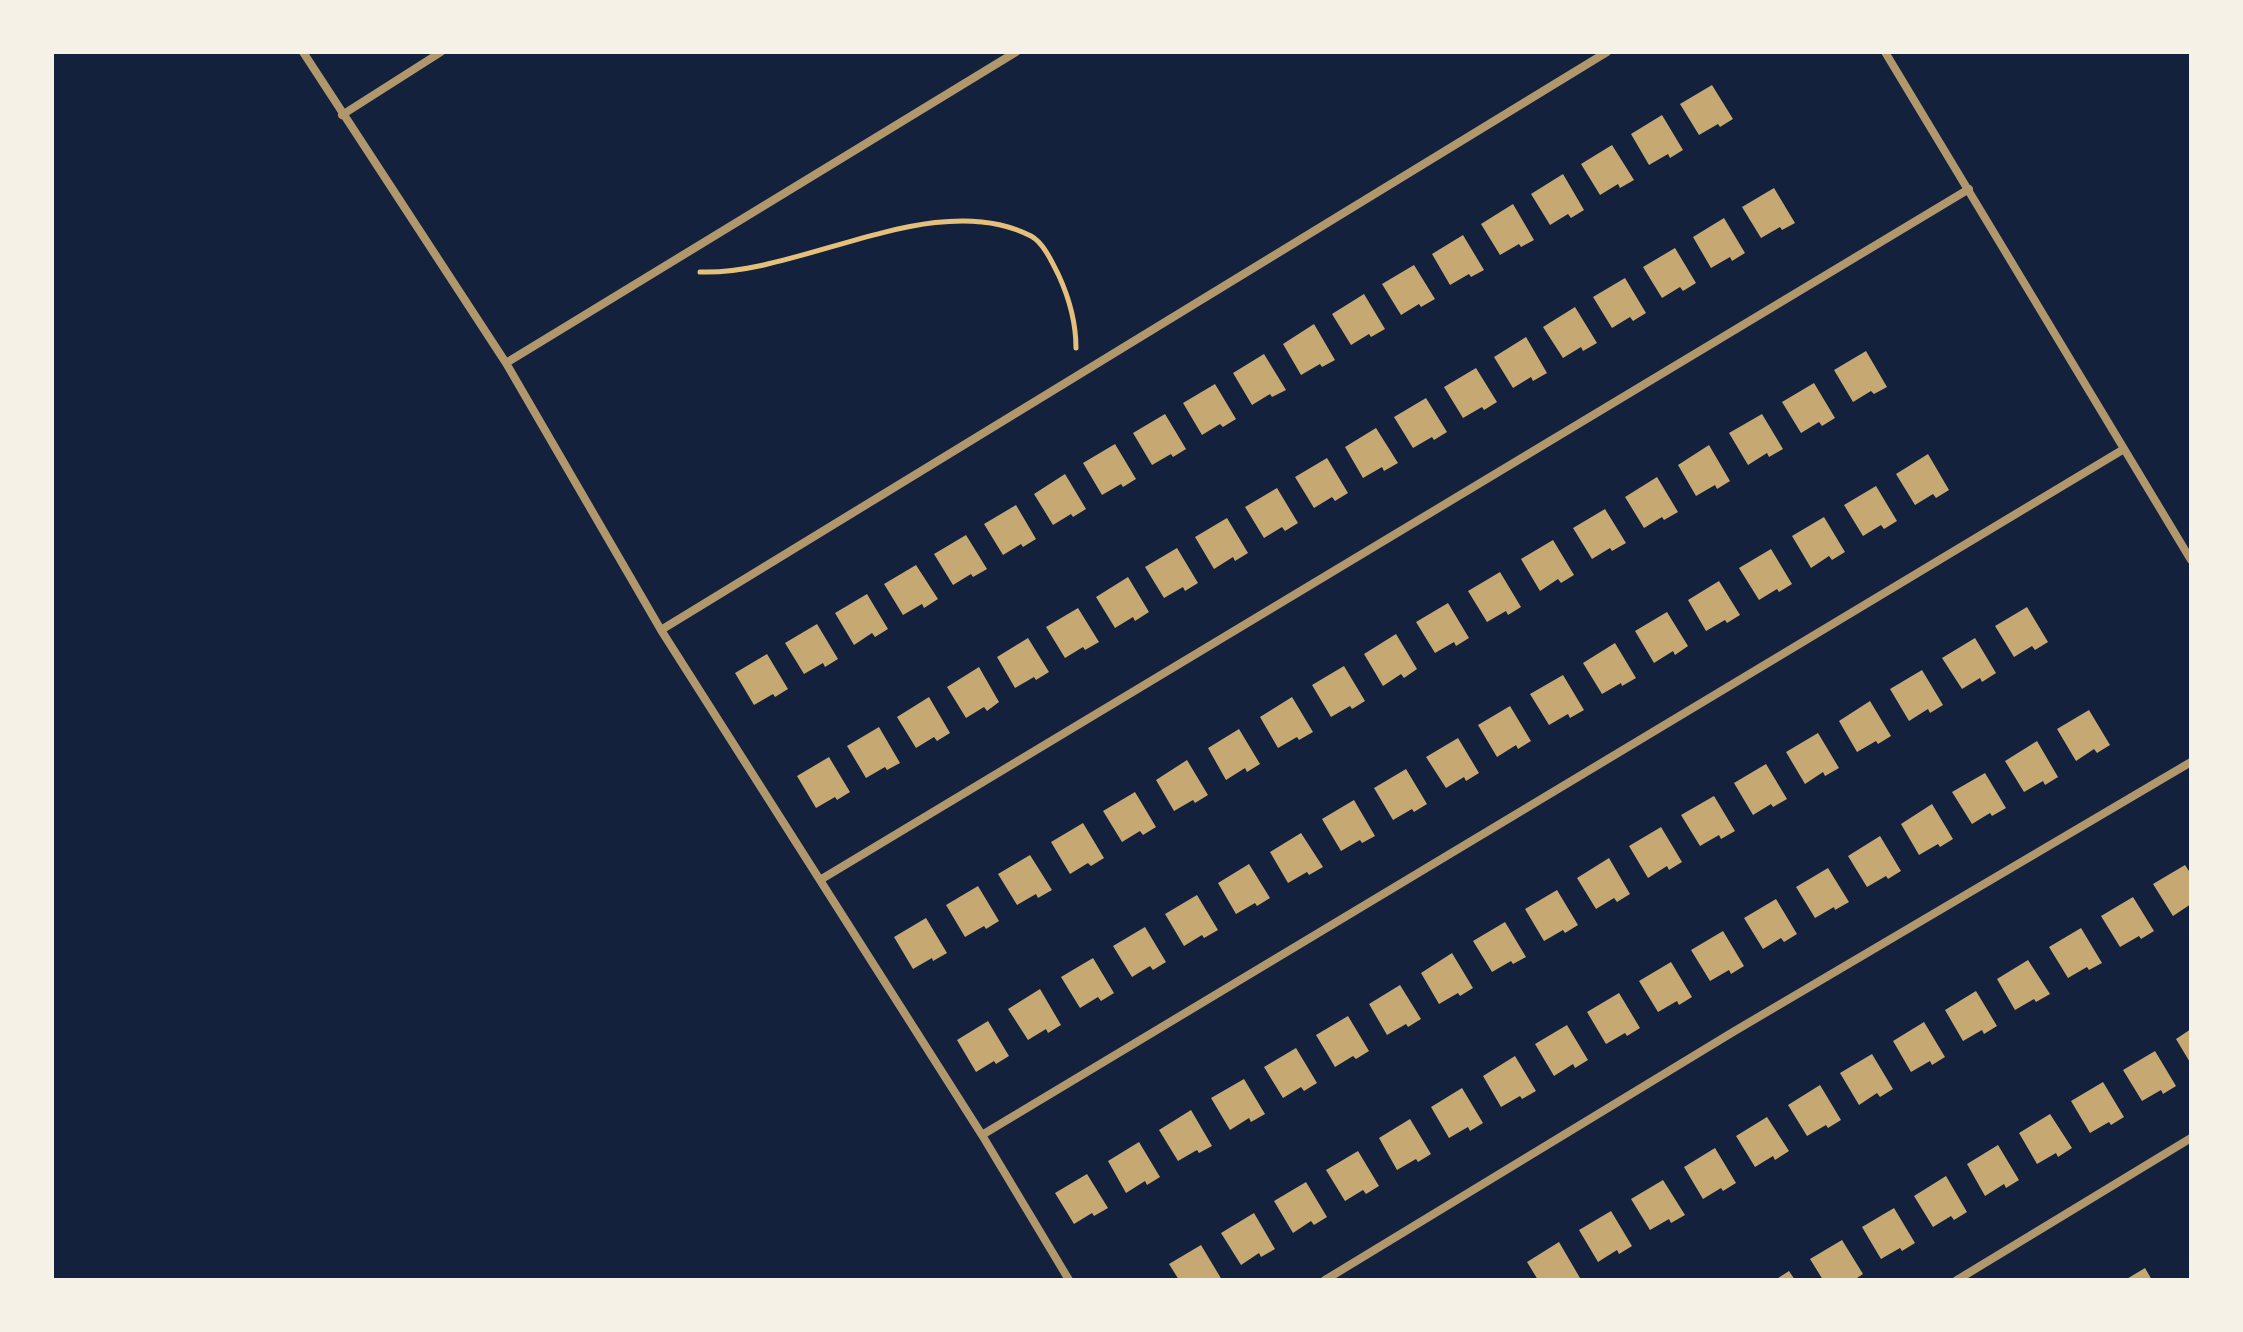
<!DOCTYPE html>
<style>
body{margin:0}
#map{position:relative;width:2243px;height:1332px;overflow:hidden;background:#14213d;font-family:Montserrat,sans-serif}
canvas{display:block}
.frame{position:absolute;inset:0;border:54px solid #f6f1e7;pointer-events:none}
</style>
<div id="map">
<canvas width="2243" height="1332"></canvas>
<div class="frame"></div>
</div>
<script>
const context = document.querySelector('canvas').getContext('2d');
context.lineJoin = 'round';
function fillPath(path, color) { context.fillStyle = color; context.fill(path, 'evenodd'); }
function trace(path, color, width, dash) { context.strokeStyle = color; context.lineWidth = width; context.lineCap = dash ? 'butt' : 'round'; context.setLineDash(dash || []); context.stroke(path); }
fillPath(new Path2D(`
 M1712 85 1733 119 1720 127 1718 124 1699 135 1680 104Z
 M1662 115 1683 150 1670 158 1668 154 1649 165 1631 134Z
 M1612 145 1634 180 1620 188 1618 184 1600 195 1581 164Z
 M1563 174 1584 210 1571 218 1568 214 1550 225 1531 194Z
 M1774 188 1795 223 1782 230 1780 227 1761 238 1742 207Z
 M1513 204 1534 240 1521 247 1519 244 1500 255 1481 224Z
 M1724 218 1745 253 1732 261 1730 257 1711 268 1693 237Z
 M1463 235 1484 270 1471 277 1469 274 1450 285 1432 254Z
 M1675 248 1696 283 1683 291 1680 287 1662 298 1643 267Z
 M1414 265 1435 299 1421 307 1419 304 1401 315 1382 284Z
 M1625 278 1646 313 1633 321 1630 317 1612 328 1593 297Z
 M1364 294 1385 329 1371 337 1369 334 1351 345 1332 314Z
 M1575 307 1597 343 1583 351 1581 347 1563 358 1543 327Z
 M1314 324 1335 360 1322 367 1320 364 1301 375 1283 344Z
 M1526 337 1547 373 1533 381 1531 377 1513 388 1494 357Z
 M1866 351 1887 387 1874 394 1871 391 1853 402 1834 370Z
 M1264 354 1286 390 1272 397 1270 394 1252 405 1233 373Z
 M1476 368 1497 402 1484 410 1482 407 1463 418 1444 387Z
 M1814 383 1835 418 1822 426 1819 422 1801 433 1782 402Z
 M1215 384 1236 419 1223 427 1220 424 1202 435 1183 403Z
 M1426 398 1447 432 1434 440 1432 437 1413 448 1394 417Z
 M1165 414 1186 449 1173 457 1171 454 1152 465 1133 433Z
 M1762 414 1783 449 1769 457 1767 453 1748 465 1729 433Z
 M1376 428 1398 463 1384 471 1382 467 1363 478 1345 447Z
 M1115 444 1136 479 1123 487 1121 484 1102 495 1083 463Z
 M1709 445 1730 481 1717 489 1715 485 1696 496 1678 465Z
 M1928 454 1949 490 1936 498 1933 494 1915 505 1896 474Z
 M1327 458 1348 493 1335 501 1332 497 1314 508 1295 477Z
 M1065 474 1086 509 1073 517 1071 514 1053 525 1034 494Z
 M1657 477 1678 512 1664 520 1662 517 1644 528 1625 497Z
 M1876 486 1897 521 1884 529 1881 525 1863 536 1844 505Z
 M1277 488 1298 523 1285 531 1282 527 1264 538 1245 507Z
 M1016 505 1036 539 1023 547 1021 544 1003 555 984 524Z
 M1605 509 1626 543 1612 551 1610 548 1592 559 1573 528Z
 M1824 517 1845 552 1832 560 1829 556 1811 568 1792 536Z
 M1227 518 1248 553 1235 561 1233 557 1214 569 1195 537Z
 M966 535 987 569 973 577 971 574 953 585 934 554Z
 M1553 540 1574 575 1561 583 1558 579 1540 591 1521 559Z
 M1177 548 1198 583 1185 591 1183 587 1164 598 1145 567Z
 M1771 549 1792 584 1779 592 1777 589 1759 600 1739 568Z
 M916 565 938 599 924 608 922 604 903 615 884 584Z
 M1500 572 1521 607 1508 615 1506 611 1487 622 1468 591Z
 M1128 577 1149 612 1135 621 1133 617 1115 628 1096 597Z
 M1719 581 1740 615 1727 623 1725 620 1706 631 1688 600Z
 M867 594 888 629 875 637 872 633 854 645 835 613Z
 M1448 603 1469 638 1456 646 1454 642 1435 653 1416 622Z
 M2027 607 2048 642 2035 650 2032 646 2014 657 1995 626Z
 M1078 608 1099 642 1085 650 1083 647 1065 658 1046 627Z
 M1667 612 1688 646 1675 655 1673 651 1654 663 1635 631Z
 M817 624 838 659 825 667 823 663 804 674 785 643Z
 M1396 634 1417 669 1404 678 1401 674 1383 686 1364 654Z
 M1028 638 1049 672 1036 680 1034 677 1015 688 997 657Z
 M1975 638 1996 673 1982 682 1980 678 1962 689 1942 658Z
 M1615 643 1636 678 1622 686 1621 683 1602 694 1583 663Z
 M767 654 788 689 775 697 773 694 754 705 735 673Z
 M1344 666 1365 701 1352 709 1350 706 1331 717 1312 685Z
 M979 667 999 702 987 711 984 707 966 718 947 687Z
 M1922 670 1943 705 1930 713 1928 709 1909 721 1890 689Z
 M1563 675 1584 710 1570 718 1568 714 1549 725 1530 694Z
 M929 697 950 733 937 741 934 737 916 748 897 717Z
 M1292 697 1313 732 1299 740 1297 737 1278 748 1260 717Z
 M1870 701 1891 736 1878 744 1876 741 1857 752 1839 721Z
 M1510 706 1531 741 1518 749 1516 745 1497 757 1478 725Z
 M2089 710 2110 745 2097 753 2094 749 2076 761 2057 729Z
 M879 727 900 763 887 770 885 767 866 778 847 746Z
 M1239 729 1260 764 1247 772 1245 768 1226 780 1208 748Z
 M1818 733 1839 768 1825 776 1823 772 1805 784 1786 752Z
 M1458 738 1479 773 1466 781 1464 777 1446 788 1426 757Z
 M2037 741 2058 777 2045 785 2043 781 2024 792 2005 761Z
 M829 757 850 792 837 800 835 797 816 808 797 776Z
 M1187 760 1208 795 1195 803 1193 800 1174 811 1156 780Z
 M1766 764 1787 799 1773 807 1771 804 1753 815 1734 783Z
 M1406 769 1427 804 1414 812 1412 809 1393 820 1374 788Z
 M1985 773 2006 808 1992 816 1990 813 1972 824 1952 792Z
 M1135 792 1156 827 1143 835 1140 831 1122 842 1103 811Z
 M1714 796 1735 831 1721 839 1719 835 1700 846 1681 815Z
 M1354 800 1375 836 1362 843 1360 840 1341 851 1322 819Z
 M1932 804 1953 839 1940 847 1938 844 1919 855 1901 824Z
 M1083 823 1104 858 1091 866 1088 863 1070 874 1051 842Z
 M1661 827 1682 862 1669 870 1667 866 1648 878 1629 846Z
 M1301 833 1323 867 1309 875 1307 872 1288 883 1270 852Z
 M1880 836 1901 871 1888 879 1886 876 1867 887 1848 856Z
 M1030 855 1052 890 1038 898 1036 894 1017 905 998 874Z
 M1609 858 1630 894 1617 902 1614 898 1596 909 1577 878Z
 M1249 864 1270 898 1257 906 1255 903 1236 914 1218 883Z
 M2185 865 2191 874V904L2173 916 2153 884Z
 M1828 868 1849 902 1835 910 1834 907 1815 918 1796 887Z
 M978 886 999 921 986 929 984 926 965 937 946 905Z
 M1557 890 1578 925 1565 933 1563 930 1544 941 1525 909Z
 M1197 895 1218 930 1204 938 1202 935 1184 946 1165 914Z
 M2133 897 2154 931 2141 939 2139 936 2120 947 2101 916Z
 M1776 899 1797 934 1784 942 1781 938 1763 949 1744 918Z
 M926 918 947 953 933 961 932 958 913 969 894 937Z
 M1505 922 1526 957 1513 964 1511 961 1492 972 1473 941Z
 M1145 927 1166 962 1153 970 1150 966 1132 977 1113 946Z
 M2081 928 2102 963 2089 970 2087 967 2068 978 2049 947Z
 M1723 931 1744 966 1731 974 1729 970 1710 981 1691 950Z
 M1452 953 1473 988 1460 996 1458 993 1439 1004 1421 973Z
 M1093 958 1114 993 1101 1001 1098 997 1080 1008 1061 977Z
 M2028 960 2050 994 2036 1002 2034 999 2015 1010 1997 979Z
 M1671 962 1692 997 1679 1005 1677 1001 1658 1012 1639 981Z
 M1400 985 1421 1019 1408 1027 1406 1024 1387 1035 1369 1004Z
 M1040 989 1061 1025 1048 1033 1046 1029 1028 1040 1008 1009Z
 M1976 991 1997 1026 1984 1034 1982 1030 1963 1041 1945 1010Z
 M1619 993 1640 1028 1627 1036 1625 1033 1606 1044 1587 1012Z
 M1348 1016 1369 1051 1356 1059 1353 1056 1335 1067 1316 1035Z
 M988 1021 1009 1056 996 1064 994 1061 976 1072 957 1040Z
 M1924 1022 1945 1057 1932 1065 1930 1061 1911 1072 1893 1041Z
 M1567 1025 1588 1060 1575 1068 1573 1064 1554 1076 1535 1044Z
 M2191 1029V1064L2176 1039Z
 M1296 1048 1317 1083 1304 1091 1301 1087 1283 1098 1264 1067Z
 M2155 1051 2176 1086 2163 1094 2161 1090 2142 1101 2123 1070Z
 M1872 1054 1893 1089 1880 1097 1877 1093 1859 1105 1840 1073Z
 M1515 1056 1536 1091 1522 1099 1520 1096 1501 1107 1483 1076Z
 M1244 1079 1265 1114 1251 1122 1249 1118 1230 1130 1211 1098Z
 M2103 1082 2124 1117 2111 1125 2109 1122 2090 1133 2071 1101Z
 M1820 1085 1841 1120 1828 1128 1826 1125 1807 1136 1788 1105Z
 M1462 1088 1483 1123 1470 1131 1468 1127 1449 1138 1431 1107Z
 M1191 1110 1212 1146 1199 1153 1197 1150 1178 1161 1159 1130Z
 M2050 1114 2072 1148 2058 1157 2056 1153 2037 1164 2019 1133Z
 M1767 1117 1789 1151 1775 1160 1773 1156 1755 1167 1736 1136Z
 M1410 1119 1431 1154 1418 1162 1416 1159 1397 1170 1379 1138Z
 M1139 1142 1160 1177 1147 1185 1145 1181 1126 1193 1108 1161Z
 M1998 1145 2019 1180 2006 1188 2004 1184 1985 1196 1967 1164Z
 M1715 1148 1736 1183 1723 1191 1721 1188 1703 1199 1684 1167Z
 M1358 1151 1379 1186 1366 1194 1363 1190 1345 1201 1326 1170Z
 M1087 1174 1108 1208 1094 1216 1092 1213 1074 1224 1055 1193Z
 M1946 1176 1967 1212 1954 1220 1951 1216 1933 1227 1914 1196Z
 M1663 1180 1685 1215 1671 1223 1669 1219 1650 1230 1631 1199Z
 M1306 1182 1327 1217 1314 1225 1311 1221 1293 1233 1274 1201Z
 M1894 1208 1915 1243 1902 1251 1900 1248 1881 1259 1862 1227Z
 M1611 1211 1632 1246 1619 1254 1617 1250 1598 1262 1579 1230Z
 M1254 1213 1275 1249 1261 1257 1259 1253 1241 1265 1221 1233Z
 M1842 1240 1863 1274 1854 1280H1823L1810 1259Z
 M1559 1242 1580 1278 1576 1280H1538L1527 1262Z
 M1201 1245 1222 1280H1179L1169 1264Z
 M2145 1268 2152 1280H2125Z
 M1789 1271 1795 1280H1775Z`), '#c6a872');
trace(new Path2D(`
 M700 272C800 276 935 186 1031 236 1044 243 1053 264 1059 276 1069 298 1076 323 1076 348`), '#e5c07b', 5);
trace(new Path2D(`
 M303 52 506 363 661 630 982 1135 1069 1280
 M1885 52 2191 560
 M342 115 441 52
 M506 363 1016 52
 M661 630 1607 52
 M820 880 1969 189
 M982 1135 2124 449
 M1325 1280 1733 1032 2191 762
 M1957 1280 2191 1138`), '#b1986c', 8);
</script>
